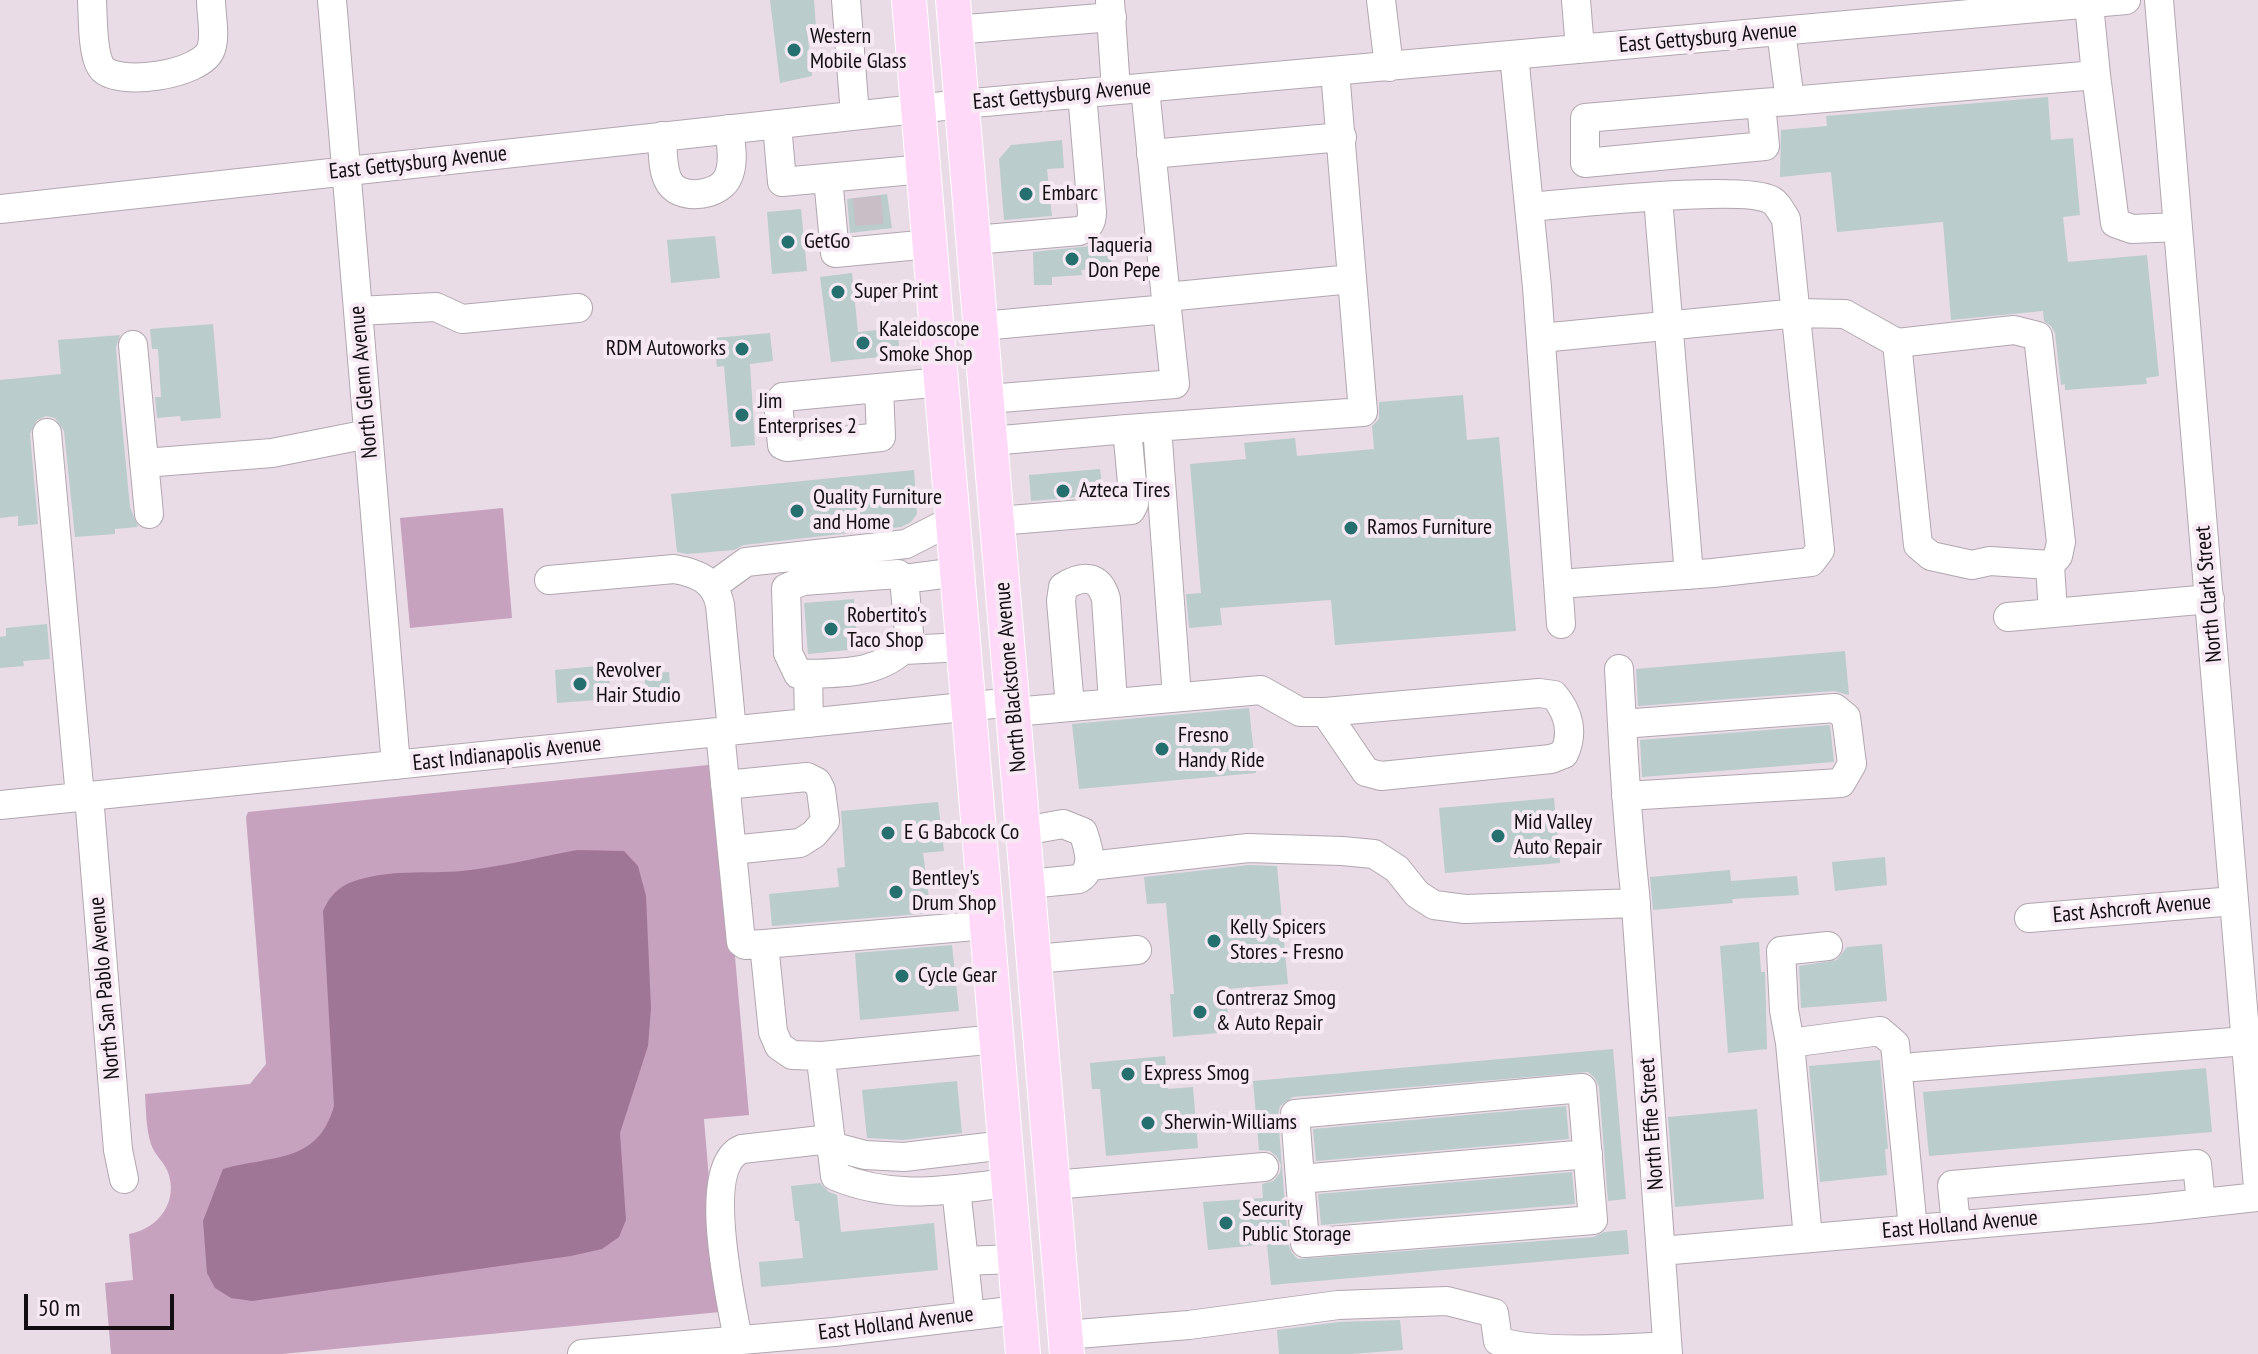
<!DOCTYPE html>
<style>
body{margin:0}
#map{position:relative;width:2258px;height:1354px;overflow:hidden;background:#e9dce6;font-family:"PT Sans Narrow",sans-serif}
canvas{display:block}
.scale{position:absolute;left:24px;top:1294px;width:150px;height:36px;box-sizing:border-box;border:4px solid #120e11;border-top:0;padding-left:10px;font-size:24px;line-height:28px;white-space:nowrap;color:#120e11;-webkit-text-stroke:6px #f6e9f3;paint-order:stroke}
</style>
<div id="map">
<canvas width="2258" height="1354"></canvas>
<div class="scale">50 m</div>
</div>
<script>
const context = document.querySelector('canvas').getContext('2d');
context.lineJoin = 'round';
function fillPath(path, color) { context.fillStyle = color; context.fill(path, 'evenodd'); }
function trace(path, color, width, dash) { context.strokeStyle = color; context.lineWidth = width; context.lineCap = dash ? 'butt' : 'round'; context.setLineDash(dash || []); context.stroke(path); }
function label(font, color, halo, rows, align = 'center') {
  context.font = font + ' "PT Sans Narrow",sans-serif'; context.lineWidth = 8; context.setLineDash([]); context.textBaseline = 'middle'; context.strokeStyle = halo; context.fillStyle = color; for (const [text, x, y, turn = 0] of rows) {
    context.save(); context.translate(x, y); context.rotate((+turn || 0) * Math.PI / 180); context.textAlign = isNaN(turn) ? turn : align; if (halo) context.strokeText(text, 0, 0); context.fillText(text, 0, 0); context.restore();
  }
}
fillPath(new Path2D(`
 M503 508 512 618 410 628 400 518Z
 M718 764 749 1115 704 1119 720 1312 282 1354H111L105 1283 133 1280 129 1234C159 1229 180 1200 167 1170 163 1161 154 1154 151 1144 146 1129 146 1110 145 1094L250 1084 266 1064 246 817 248 812Z`), '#c6a2be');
fillPath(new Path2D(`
 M577 850 624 851 638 866 646 896 651 1008 648 1046 620 1133 626 1220 619 1237 602 1249 571 1256 252 1301 231 1298 215 1288 207 1273 203 1221 223 1169C272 1155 318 1164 334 1106L323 911C329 897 338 887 352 882 386 869 427 874 462 871 500 867 539 857 577 850Z`), '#a07697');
fillPath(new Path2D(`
 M770 0H814L816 28 807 29 812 76 780 83Z
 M2048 97 2051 140 2073 138 2080 215 2063 217 2068 262 2147 255 2159 376 2146 378 2147 384 2065 390V384L2061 385 2055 333 2051 326 2044 321 2043 311 1951 320 1943 222 1837 232 1831 172 1780 177 1781 130 1827 126 1826 116Z
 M1062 140 1064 168 1047 169 1052 216 1004 220 999 159 1011 145Z
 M887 194 892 228 850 233 847 199Z
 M801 209 807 271 772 274 767 212Z
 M715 236 720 278 671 283 667 240Z
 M1109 244 1112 268 1081 270 1082 275 1052 277V285H1034L1033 252Z
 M852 273 858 332 897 328 900 355 831 362 820 277Z
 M213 324 221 418 181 421 180 416 157 418 155 397H161L158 349H152L150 329Z
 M770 333 773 361 750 364 755 445 731 447 724 366 717 367 714 338Z
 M120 335 116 347 120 403 130 507 138 527 115 529V534L75 537 64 431 55 418 46 416 37 420 30 434 38 524 18 526V516L0 518V380L61 374 58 340Z
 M1463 395 1467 440 1499 437 1516 631 1335 645 1331 600 1220 608 1222 625 1189 628 1186 594 1201 593 1190 464 1246 459 1244 443 1295 438 1297 456 1374 449 1372 426 1379 419V402Z
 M1100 469 1103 495 1031 501 1029 475Z
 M914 470 917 514 911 522 901 527 744 545 734 550 687 554 677 552 671 494Z
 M854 599 858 649 808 654 804 603Z
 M47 624 50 659 23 661 24 666 0 668V637L6 636V628Z
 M1845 651 1849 695 1834 691 1638 706 1636 669Z
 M608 665 611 699 557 703 555 670Z
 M669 672 671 696 647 699 644 674Z
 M1249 708 1256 773 1079 789 1072 724Z
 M1830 725 1834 762 1642 777 1640 740Z
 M1554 798 1560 863 1445 873 1439 808Z
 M938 802 944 851 923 853 931 913 772 926 769 894 839 887 837 868 845 867 841 811Z
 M1885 857 1887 885 1835 891 1832 862Z
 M1249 865 1277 866 1288 984 1226 989 1229 1032 1173 1037 1170 994H1174L1166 903 1147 904 1144 877Z
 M1730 870 1731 881 1797 876 1799 895 1732 899 1733 903 1653 910 1650 877Z
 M1759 942 1761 972H1765L1767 1049 1728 1053 1720 946Z
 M1882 944 1887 1001 1801 1008 1799 966 1837 960 1847 947Z
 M952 945 959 1011 860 1020 855 953Z
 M1613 1049 1626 1199 1608 1201 1599 1087 1595 1078 1588 1072 1293 1097 1280 1106 1278 1115 1288 1244 1292 1253 1298 1259 1594 1237 1604 1232 1627 1230 1629 1254 1271 1285 1267 1244 1208 1250 1203 1202 1263 1198 1262 1184 1273 1181 1280 1173 1281 1165 1277 1157 1270 1151 1259 1150 1253 1081Z
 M1165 1056 1168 1089 1193 1087 1198 1148 1106 1156 1100 1089H1092L1090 1063Z
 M1880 1060 1888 1149H1885L1887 1175 1820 1182 1809 1066Z
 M2206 1068 2212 1132 1929 1156 1923 1092Z
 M957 1081 962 1133 903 1140 867 1138 862 1090Z
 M1566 1106 1569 1139 1316 1161 1313 1129Z
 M1757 1109 1764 1199 1675 1207 1668 1117Z
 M1572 1172 1575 1204 1321 1225 1318 1194Z
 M820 1183 829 1192 837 1195 841 1232 934 1223 938 1270 761 1287 759 1262 803 1258 799 1221H795L791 1186Z
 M1400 1320 1403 1350 1351 1354H1279L1277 1330 1339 1322Z`), '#bacccb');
trace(new Path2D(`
 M867 197 870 231`), '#c9bdc6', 28, [28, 14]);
const minor = new Path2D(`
 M92 0C93 17 92 53 101 67 114 88 203 75 211 49 216 35 211 15 211 0
 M332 0 396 765
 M846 0 855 115
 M1381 0 1389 67
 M1576 0 1580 49
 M2159 0 2258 1188
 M1110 1 1116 90
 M2089 4 2096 75
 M955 30 1112 17
 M1781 31 1790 101 2096 75 2115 223 2132 229 2178 227
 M1514 55 1537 287 1561 624
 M1145 88 1167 309
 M1761 103 1765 146 1585 163V118L1761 103 1790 101
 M777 124 782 182 924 169
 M662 136C663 150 662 168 668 180 677 201 717 197 727 179 735 164 731 145 729 129
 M1151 154 1342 137
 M828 178 835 253 930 244
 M1658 198 1689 575
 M1529 207C1571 204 1743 184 1771 200 1777 203 1782 213 1786 219L1820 550 1811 562 1713 573 1559 584
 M0 209 962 104 2126 0
 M974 240 1079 231C1089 227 1092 223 1092 212L1082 93
 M1166 297 1352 279
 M358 311 436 307 462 319 578 308
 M982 326 1167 309 1175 384 988 399
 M1541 338 1798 313 1845 314 1897 343
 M133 345 149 514
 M879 388 881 437 787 447 782 445 778 403 783 397 942 382
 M1157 427 1177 697
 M1127 429 1363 412 1335 71
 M47 433 80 797
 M991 441 1127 429 1134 504 1131 510 998 521
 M144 463 272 453 368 434
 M2050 565 1990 561 1972 565 1931 556 1918 545 1897 343 2014 330 2038 336 2061 542 2058 556 2050 565 2053 613
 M904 579 910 643C880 676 839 673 798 674L788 653 786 588 803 581 898 574 904 579 958 572
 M549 580 674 569C697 573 715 580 720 605L732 731
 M713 586 746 562 906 544 953 520
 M2008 617 2210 599
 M904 650 964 647
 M1619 669 1622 724
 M808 674 809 723
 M1070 707 1061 601 1063 587C1082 575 1099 574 1106 599L1113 702
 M1014 712 1261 690 1300 712H1325L1539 693 1554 695C1569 713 1574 733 1564 754L1551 759 1381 776 1366 772 1325 712
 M720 732 741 942 745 945 764 944
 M725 785 807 777 817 782 821 790 825 821 814 834 800 843 732 850
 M89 796 118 1150 124 1179
 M1626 796 1841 783 1852 764 1846 717 1835 708 1622 724C1625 781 1629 837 1635 893L1668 1354
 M0 805 1013 702
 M1024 831 1063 824 1083 832C1088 847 1096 868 1079 879L1029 884
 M1090 866 1248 848 1342 851 1374 854 1397 869 1417 894 1434 905 1465 909 1636 903
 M2029 918 2234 901
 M1035 959 1137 950
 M997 1039 822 1056V1068L835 1176C895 1201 947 1190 1008 1183
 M1790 1043 1784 1010 1781 951 1828 946
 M822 1056 792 1055 779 1046 773 1032 764 944 987 925
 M1914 1067 2246 1041
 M1582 1088 1593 1220 1305 1243 1295 1114Z
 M831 1146 865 1155 904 1157 1005 1145
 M1300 1179 1588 1154
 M1053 1185 1264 1167
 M956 1189 964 1261 1014 1259
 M1956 1225 1952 1185 2197 1164 2201 1203
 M1808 1238 1790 1043 1880 1031 1895 1044 1913 1229
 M1661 1251 2148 1209 2258 1197
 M964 1261 970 1316
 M1065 1335 1189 1325 1338 1305 1447 1301 1494 1313 1498 1341C1534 1354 1625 1349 1667 1346
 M738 1340C732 1304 699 1166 742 1149L830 1139
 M582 1354 834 1332 1019 1310`);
const major = new Path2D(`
 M909 0 1023 1354
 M953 0 1067 1354`);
trace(minor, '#b2a6af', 30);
trace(major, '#fff', 36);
trace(minor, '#fff', 28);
trace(major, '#ffd9f7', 34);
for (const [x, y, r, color] of [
 [794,50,8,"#25706f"],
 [1026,194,8,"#25706f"],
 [788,242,8,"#25706f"],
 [1072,259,8,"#25706f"],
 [838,292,8,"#25706f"],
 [863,343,8,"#25706f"],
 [742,349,8,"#25706f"],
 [742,415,8,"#25706f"],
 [1063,491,8,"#25706f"],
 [797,511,8,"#25706f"],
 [1351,528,8,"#25706f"],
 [831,629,8,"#25706f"],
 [580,684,8,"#25706f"],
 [1162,749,8,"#25706f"],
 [888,833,8,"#25706f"],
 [1498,836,8,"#25706f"],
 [896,892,8,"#25706f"],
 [1214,941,8,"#25706f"],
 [902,976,8,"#25706f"],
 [1200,1012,8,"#25706f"],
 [1128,1074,8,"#25706f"],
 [1148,1123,8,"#25706f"],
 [1226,1223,8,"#25706f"]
]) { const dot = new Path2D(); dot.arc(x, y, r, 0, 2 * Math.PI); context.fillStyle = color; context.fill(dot); trace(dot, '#f6e9f3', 3); }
label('22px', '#120e11', '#f6e9f3', [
 ["Western",810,37],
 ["Mobile Glass",810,62],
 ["Embarc",1042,194],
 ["GetGo",804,242],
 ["Taqueria",1088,246],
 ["Don Pepe",1088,271],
 ["Super Print",854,292],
 ["Kaleidoscope",879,330],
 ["Smoke Shop",879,355],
 ["RDM Autoworks",726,349,"right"],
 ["Jim",758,402],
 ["Enterprises 2",758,427],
 ["Azteca Tires",1079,491],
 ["Quality Furniture",813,498],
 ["and Home",813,523],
 ["Ramos Furniture",1367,528],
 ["Robertito's",847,616],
 ["Taco Shop",847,641],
 ["Revolver",596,671],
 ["Hair Studio",596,696],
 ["Fresno",1178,736],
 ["Handy Ride",1178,761],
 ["Mid Valley",1514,823],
 ["Auto Repair",1514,848],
 ["E G Babcock Co",904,833],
 ["Bentley's",912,879],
 ["Drum Shop",912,904],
 ["Kelly Spicers",1230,928],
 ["Stores - Fresno",1230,953],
 ["Cycle Gear",918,976],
 ["Contreraz Smog",1216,999],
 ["& Auto Repair",1216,1024],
 ["Express Smog",1144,1074],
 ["Sherwin-Williams",1164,1123],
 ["Security",1242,1210],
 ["Public Storage",1242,1235]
], 'left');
label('22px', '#120e11', '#f6e9f3', [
 ["East Gettysburg Avenue",1708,38,-5],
 ["East Gettysburg Avenue",1062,95,-5],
 ["East Gettysburg Avenue",418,163,-6],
 ["North Glenn Avenue",364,382,-95],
 ["North Clark Street",2209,594,-95],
 ["North Blackstone Avenue",1011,677,-95],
 ["East Indianapolis Avenue",507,754,-6],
 ["East Ashcroft Avenue",2132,909,-5],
 ["North San Pablo Avenue",105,988,-95],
 ["North Effie Street",1652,1124,-94],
 ["East Holland Avenue",1960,1225,-5],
 ["East Holland Avenue",896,1324,-7]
]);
</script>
